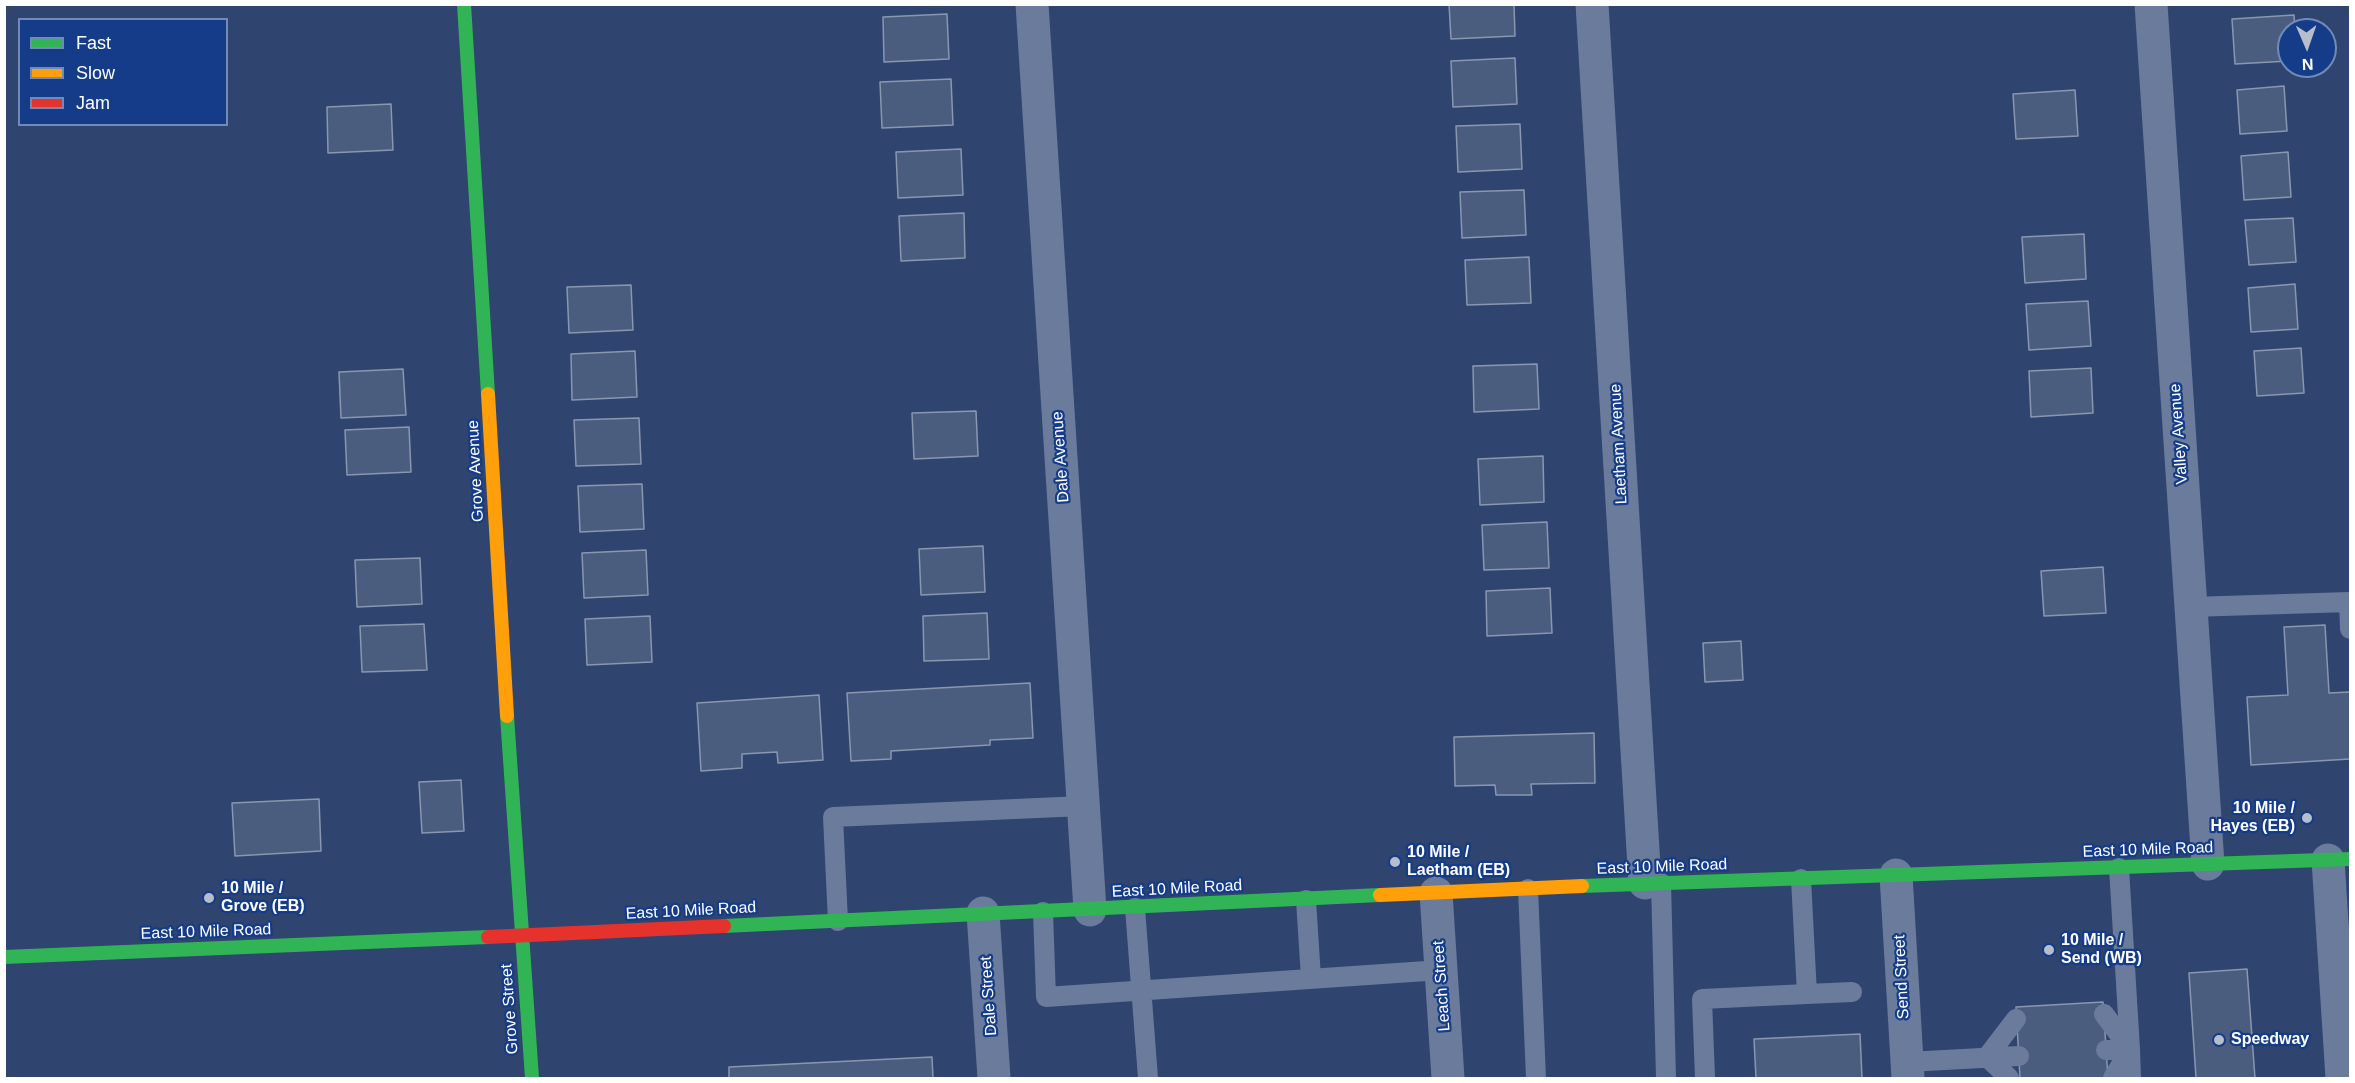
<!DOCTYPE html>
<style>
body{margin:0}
#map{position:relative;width:2355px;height:1083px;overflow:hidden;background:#2f446e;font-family:Helvetica,sans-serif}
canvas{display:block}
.frame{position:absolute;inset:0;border:6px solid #fff;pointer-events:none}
.legend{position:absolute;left:18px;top:18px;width:210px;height:108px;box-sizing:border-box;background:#143c89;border:2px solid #728ab8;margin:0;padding:8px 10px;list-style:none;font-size:18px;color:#fff}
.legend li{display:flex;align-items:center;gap:12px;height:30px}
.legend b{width:30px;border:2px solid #728ab8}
.north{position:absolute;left:2277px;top:18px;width:60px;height:60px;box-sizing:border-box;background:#143c89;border:2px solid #728ab8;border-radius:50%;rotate:178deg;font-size:16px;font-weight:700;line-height:24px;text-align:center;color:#fff}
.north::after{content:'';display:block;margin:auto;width:21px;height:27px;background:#b6becc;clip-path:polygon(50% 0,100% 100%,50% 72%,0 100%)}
</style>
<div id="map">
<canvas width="2355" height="1083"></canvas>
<div class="frame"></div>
<ul class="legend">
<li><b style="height:8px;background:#30b455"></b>Fast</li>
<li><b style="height:8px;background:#ff9f0a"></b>Slow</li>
<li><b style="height:8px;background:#e5322d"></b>Jam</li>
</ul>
<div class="north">N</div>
</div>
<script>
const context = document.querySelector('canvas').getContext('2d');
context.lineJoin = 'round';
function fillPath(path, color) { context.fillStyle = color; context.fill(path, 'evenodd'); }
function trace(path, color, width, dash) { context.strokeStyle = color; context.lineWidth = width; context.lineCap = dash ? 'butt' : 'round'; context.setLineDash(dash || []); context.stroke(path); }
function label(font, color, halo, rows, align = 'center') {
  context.font = font + ' Helvetica,sans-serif'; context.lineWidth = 4.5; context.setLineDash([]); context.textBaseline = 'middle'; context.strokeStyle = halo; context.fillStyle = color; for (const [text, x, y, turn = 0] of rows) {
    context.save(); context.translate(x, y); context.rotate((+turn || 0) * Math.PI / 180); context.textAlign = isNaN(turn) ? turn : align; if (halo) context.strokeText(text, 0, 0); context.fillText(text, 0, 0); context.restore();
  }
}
const building = new Path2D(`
 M1449 4H1514L1515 36 1451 39Z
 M947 14 949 59 884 62 883 17Z
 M2294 15 2295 30H2289V61L2235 64 2232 19Z
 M1515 58 1517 104 1453 107 1451 61Z
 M951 79 953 125 882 128 880 82Z
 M2284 86 2287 131 2240 134 2237 90Z
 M2075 90 2078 136 2016 139 2013 94Z
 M391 104 393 150 328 153 327 107Z
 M1520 124 1522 169 1458 172 1456 126Z
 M961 149 963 195 898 198 896 152Z
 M2288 152 2291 197 2244 200 2241 156Z
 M1524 190 1526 235 1462 238 1460 192Z
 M964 213 965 258 901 261 899 216Z
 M2293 218 2296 262 2249 265 2245 220Z
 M2084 234 2086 279 2025 283 2022 237Z
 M1529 257 1531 303 1467 305 1465 260Z
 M2295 284 2298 329 2251 332 2248 288Z
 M631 285 633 330 569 333 567 287Z
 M2088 301 2091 346 2029 350 2026 304Z
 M2301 348 2304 393 2257 396 2254 351Z
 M635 351 637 397 572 400 571 354Z
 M1537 364 1539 409 1474 412 1473 366Z
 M2091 368 2093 413 2031 417 2029 371Z
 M403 369 406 415 341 418 339 372Z
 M976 411 978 456 914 459 912 413Z
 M639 418 641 464 576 466 574 420Z
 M409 427 411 472 347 475 345 430Z
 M1543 456 1544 502 1480 505 1478 459Z
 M642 484 644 529 580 532 578 486Z
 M1547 522 1549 568 1484 570 1482 525Z
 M983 546 985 592 921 595 919 549Z
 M646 550 648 595 584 598 582 553Z
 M420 558 422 604 357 607 355 560Z
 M2103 567 2106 613 2044 616 2041 571Z
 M1550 588 1552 633 1487 636 1486 591Z
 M987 613 989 659 924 661 923 616Z
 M650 616 652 662 587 665 585 619Z
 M424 624 427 670 362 672 360 626Z
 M2325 625 2329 693 2350 692V759L2251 765 2247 697 2288 695 2284 627Z
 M1741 641 1743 680 1705 682 1703 643Z
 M1030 683 1033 738 990 740V745L891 751V759L851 761 847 693Z
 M819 695 823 760 778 763 777 752 742 754V768L701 771 697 703Z
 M1594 733 1595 783 1531 784 1532 795H1496L1495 785 1455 786 1454 737Z
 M461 780 464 831 422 833 419 782Z
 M319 799 321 851 235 856 232 803Z
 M2247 969 2255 1078H2196L2189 973Z
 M2103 1002 2108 1078H2020L2016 1007Z
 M1860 1034 1862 1078H1756L1754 1039Z
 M932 1057 933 1078H729V1067Z`);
fillPath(building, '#4b5d7e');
trace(building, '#8997b1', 1.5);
trace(new Path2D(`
 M2191 607 2349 602 2350 629
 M1661 883 1666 1078
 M1528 889 1536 1078
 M1306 900 1311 978
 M1135 908 1148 1078
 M1043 912 1046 997 1441 970
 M838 921 833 817 1083 806
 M1807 994 1852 992
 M2104 1014 2130 1049 2131 1078
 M2106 1050 2130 1049 2119 868
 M1907 1062 2019 1056
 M1705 1078 1702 999 1807 994 1801 879
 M2009 1078 1987 1057 2016 1019
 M2113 1078 2130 1050`), '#6b7b9c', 20);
trace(new Path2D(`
 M1032 4 1090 910
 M1592 4 1645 883
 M2151 4 2208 864
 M2328 860 2342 1078
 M1896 875 1908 1078
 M1436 893 1448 1078
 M983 913 994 1078`), '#6b7b9c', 33);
trace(new Path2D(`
 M464 4 488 394
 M507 716 532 1078
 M1582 886 2350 859
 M724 926 1380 895
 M4 957 488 937`), '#30b455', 14);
trace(new Path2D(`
 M488 394 507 716
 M1380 895 1582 886`), '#ff9f0a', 14);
trace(new Path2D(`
 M488 937 724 926`), '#e5322d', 14);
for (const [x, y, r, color] of [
 [2307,818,6,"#b6becc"],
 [1395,862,6,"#b6becc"],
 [209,898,6,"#b6becc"],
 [2049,950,6,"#b6becc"],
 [2219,1040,6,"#b6becc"]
]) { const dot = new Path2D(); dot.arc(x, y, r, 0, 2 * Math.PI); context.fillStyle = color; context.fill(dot); trace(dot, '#143c89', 2); }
label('16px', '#fff', '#143c89', [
 ["Valley Avenue",2179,434,-94],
 ["Laetham Avenue",1619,444,-93],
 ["Dale Avenue",1061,457,-94],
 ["Grove Avenue",476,471,-93],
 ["East 10 Mile Road",2148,850,-2],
 ["East 10 Mile Road",1662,867,-2],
 ["East 10 Mile Road",1177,889,-3],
 ["East 10 Mile Road",691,911,-3],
 ["East 10 Mile Road",206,932,-2],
 ["Send Street",1902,977,-93],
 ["Leach Street",1442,986,-94],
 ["Dale Street",989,996,-94],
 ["Grove Street",510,1009,-94]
]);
label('bold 16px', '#fff', '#143c89', [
 ["10 Mile /",2295,809,"right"],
 ["Hayes (EB)",2295,827,"right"],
 ["10 Mile /",1407,853],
 ["Laetham (EB)",1407,871],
 ["10 Mile /",221,889],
 ["Grove (EB)",221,907],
 ["10 Mile /",2061,941],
 ["Send (WB)",2061,959],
 ["Speedway",2231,1040]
], 'left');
</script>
